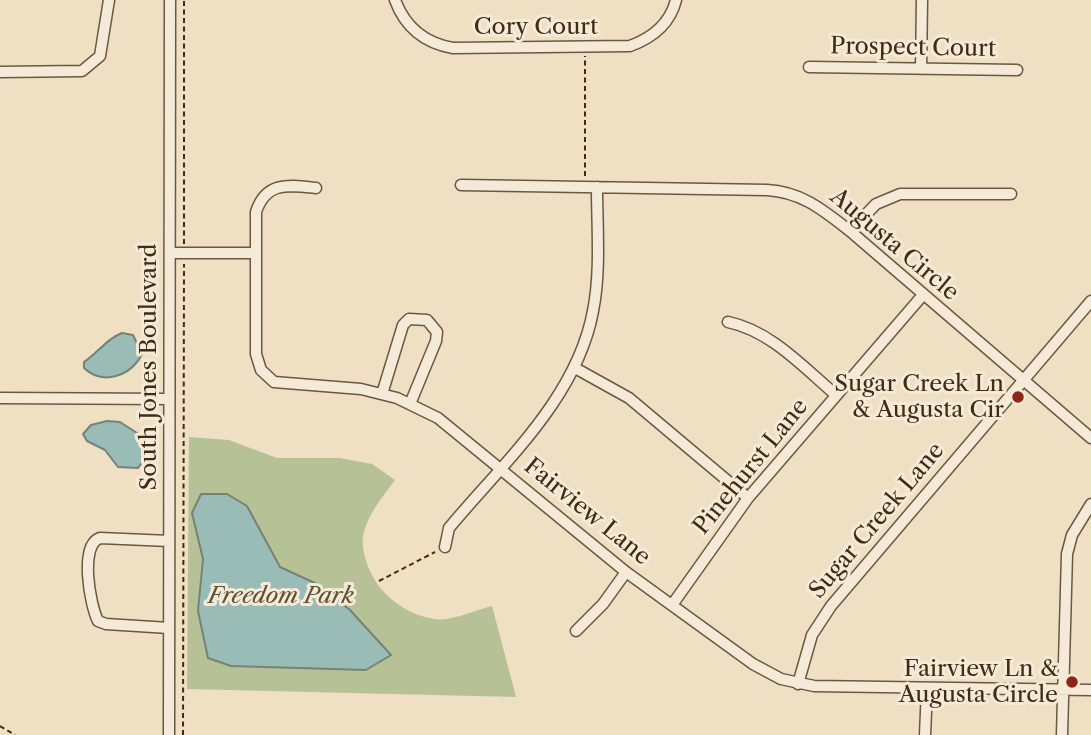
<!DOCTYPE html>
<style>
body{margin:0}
canvas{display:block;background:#efdfc3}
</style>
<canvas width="1091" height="735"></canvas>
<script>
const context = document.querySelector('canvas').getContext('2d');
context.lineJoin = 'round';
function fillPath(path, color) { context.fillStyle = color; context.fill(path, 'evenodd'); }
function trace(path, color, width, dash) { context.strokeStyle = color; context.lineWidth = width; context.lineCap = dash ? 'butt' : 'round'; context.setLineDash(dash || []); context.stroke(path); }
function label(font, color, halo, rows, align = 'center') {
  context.font = font + ' "Libre Caslon Text",serif'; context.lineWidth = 6; context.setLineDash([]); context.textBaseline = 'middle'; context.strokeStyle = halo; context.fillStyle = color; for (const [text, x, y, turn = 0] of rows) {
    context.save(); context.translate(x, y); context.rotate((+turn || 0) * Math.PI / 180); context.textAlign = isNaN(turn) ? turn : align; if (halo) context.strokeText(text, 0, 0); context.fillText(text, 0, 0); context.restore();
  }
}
fillPath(new Path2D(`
 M189 437 229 440 277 458H339L372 464 395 480C382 498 360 523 363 547 368 585 398 613 434 619 450 622 476 610 492 606L516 697 187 689Z`), '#b6c296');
const water = new Path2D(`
 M122 333 133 335 142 354C131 376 103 386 84 368V362C99 352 106 339 122 333Z
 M107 421 120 422 148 440 143 461 138 468 118 467 105 450 87 441 83 434 91 425Z
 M201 494H227L247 506 280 567 317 584 350 610 391 655 366 670 231 666 208 658 198 611 203 559 192 513Z`);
fillPath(water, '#9abcb6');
trace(water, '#768275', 2);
const minor = new Path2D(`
 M395 0C405 27 424 43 453 48L630 46C652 38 670 24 676 0
 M809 67 1017 70
 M921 69 922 0
 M0 72 82 71 100 56 109 0
 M461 185 767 190C802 192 823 210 850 231L1091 438
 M316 188C289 185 266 181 256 212V354L261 370 274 382 361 389 397 398 438 418 626 572 753 664 781 679 814 686 1091 690
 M850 231 876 204 900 194H1011
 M170 253H256
 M728 322C771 331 803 367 836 395
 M575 368 629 398 748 498
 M382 394 403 325 409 319 427 320 437 332 436 341 410 404
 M0 398 169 399
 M445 547 449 528C503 463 577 398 593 311 601 271 597 228 597 187
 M672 605 748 498 922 296
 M169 628 106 624 98 621C90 605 79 545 100 538L169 541
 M576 631 603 604 626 572
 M798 684 812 635 831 606 1091 301
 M169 735 170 0
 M925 735 927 688
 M1062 735 1067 554 1072 535 1091 504`);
trace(minor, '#6c583f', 13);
trace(new Path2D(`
 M585 176V56
 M184 244V0
 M379 581 435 552
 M0 726 15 735
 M183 735 184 264`), '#412b13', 2, [5, 3.5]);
trace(minor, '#f5ead8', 10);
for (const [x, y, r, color] of [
 [1018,397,7,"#8f2418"],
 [1072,682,7,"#8f2418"]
]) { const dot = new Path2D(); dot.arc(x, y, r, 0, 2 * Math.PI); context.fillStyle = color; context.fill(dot); trace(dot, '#f5ead8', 2.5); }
label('23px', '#412b13', '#f5ead8', [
 ["Cory Court",536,27],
 ["Prospect Court",913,48,1],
 ["Augusta Circle",894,245,40],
 ["South Jones Boulevard",149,367,-90],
 ["Pinehurst Lane",751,467,-51],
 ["Fairview Lane",587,512,39],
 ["Sugar Creek Lane",877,521,-50]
]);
label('23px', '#412b13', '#f5ead8', [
 ["Sugar Creek Ln",1004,384],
 ["& Augusta Cir",1004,410],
 ["Fairview Ln &",1058,669],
 ["Augusta Circle",1058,695]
], 'right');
label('italic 23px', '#5e5134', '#f5ead8', [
 ["Freedom Park",281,596]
]);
</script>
